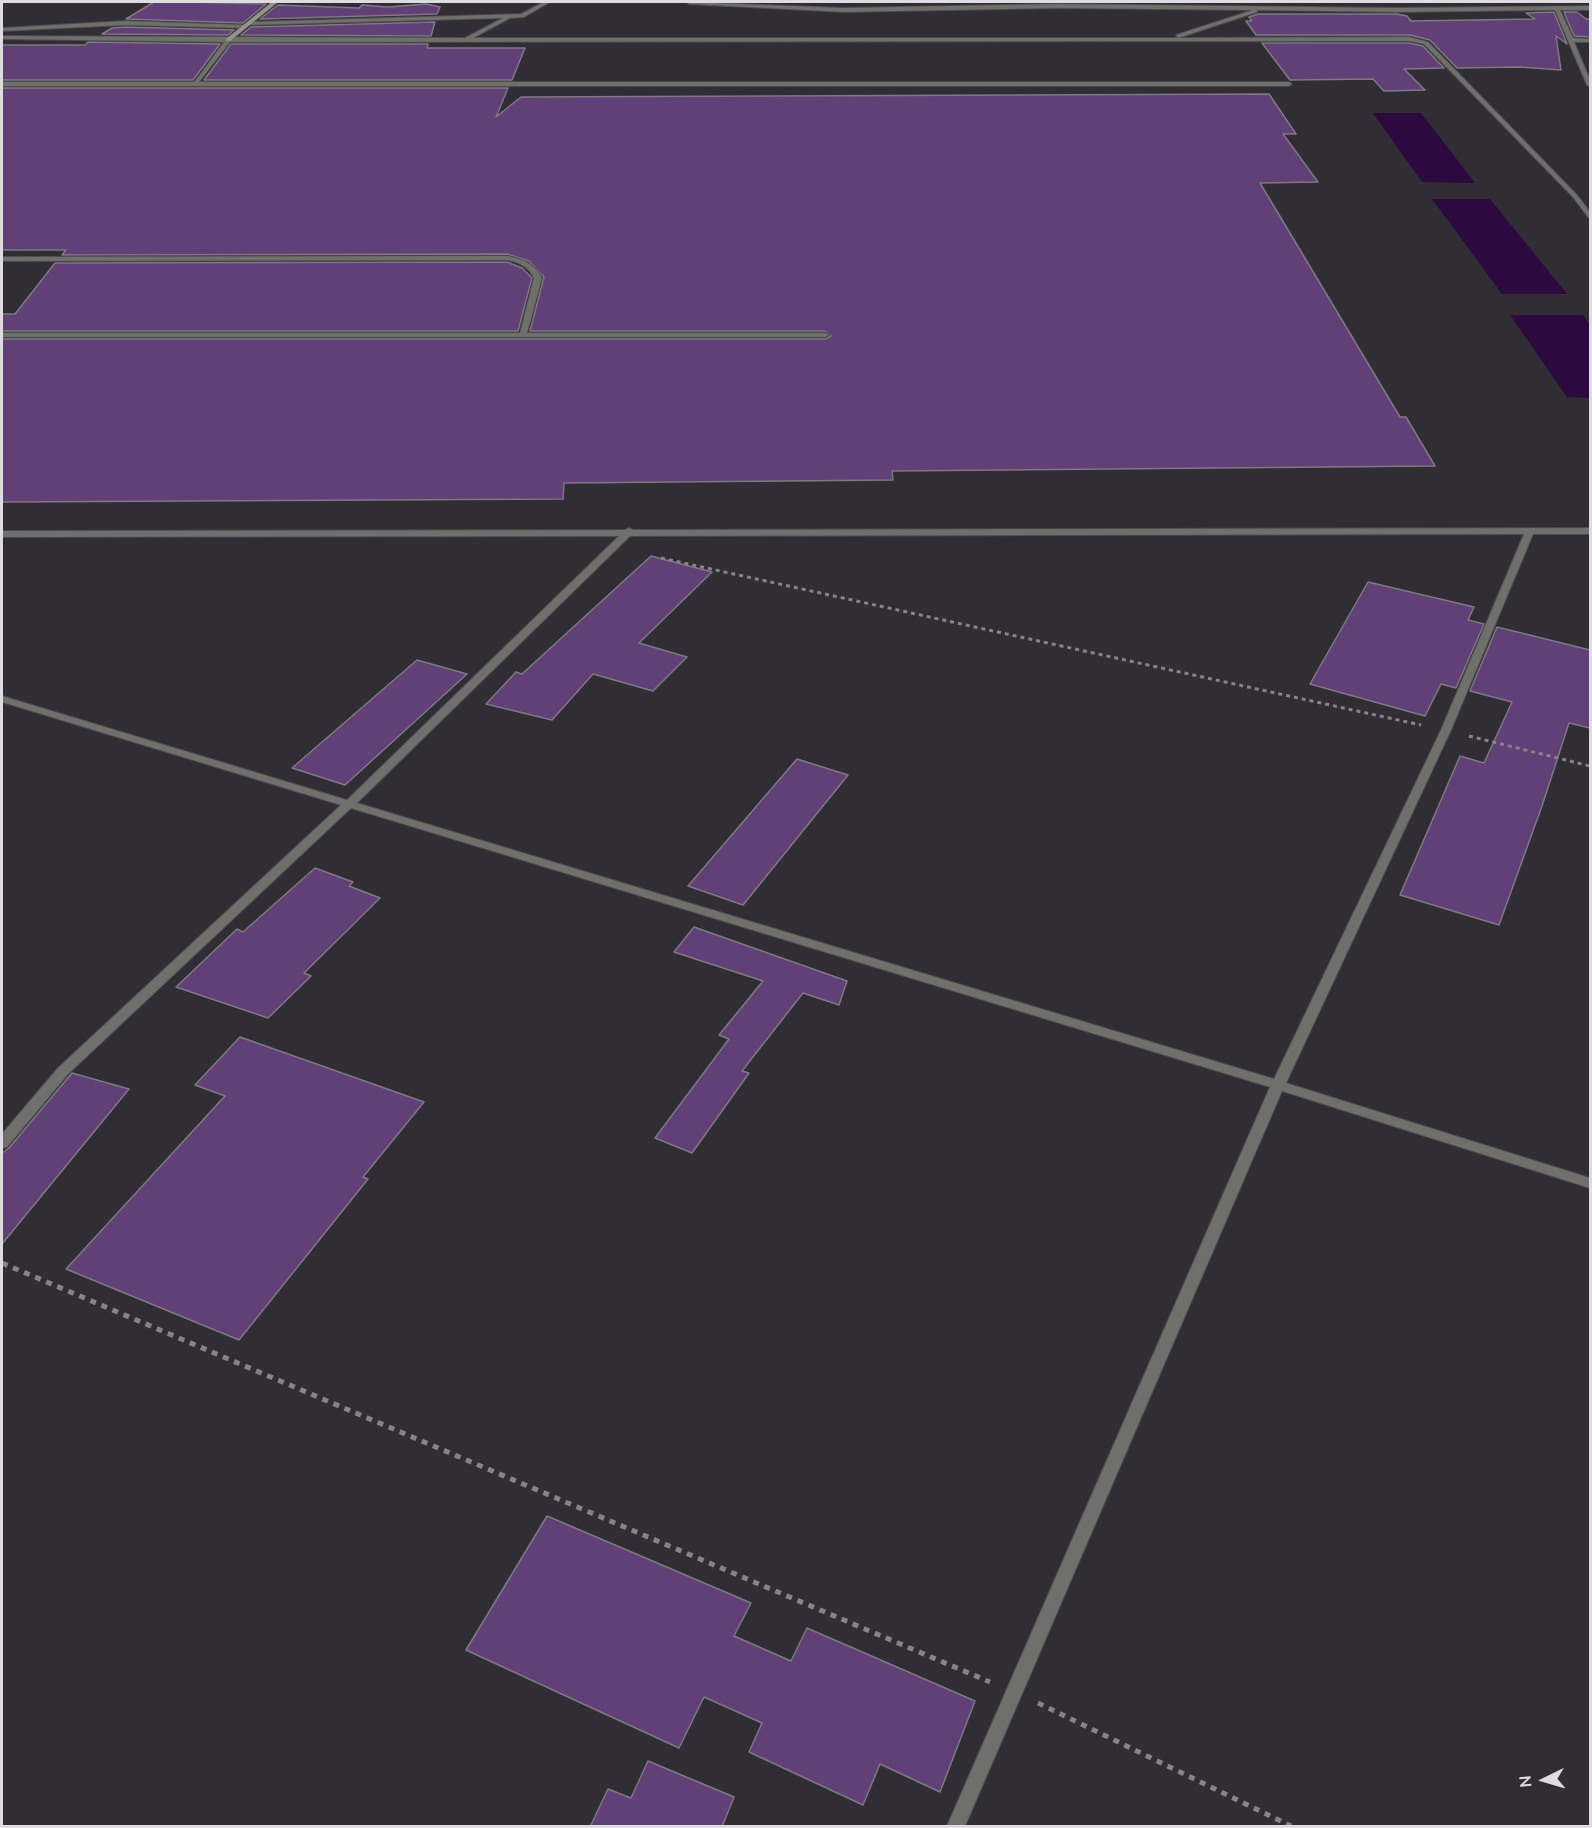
<!DOCTYPE html>
<style>
body{margin:0}
#map{position:relative;width:1592px;height:1828px;overflow:hidden;background:#312d34;font-family:"Nunito Sans",sans-serif}
canvas{display:block}
.frame{position:absolute;inset:0;border:3px solid #dfdce1;pointer-events:none}
.north{position:absolute;left:1514px;top:1750px;width:60px;height:60px;-webkit-text-stroke:4px #312d34;paint-order:stroke;rotate:265deg;font-size:16px;font-weight:700;line-height:24px;text-align:center;color:#dfdce1}
.north::after{content:'';display:block;margin:auto;width:21px;height:27px;background:#dfdce1;clip-path:polygon(50% 0,100% 100%,50% 72%,0 100%)}
</style>
<div id="map">
<canvas width="1592" height="1828"></canvas>
<div class="frame"></div>
<div class="north">N</div>
</div>
<script>
const context = document.querySelector('canvas').getContext('2d');
context.lineJoin = 'round';
function fillPath(path, color) { context.fillStyle = color; context.fill(path, 'evenodd'); }
function trace(path, color, width, dash) { context.strokeStyle = color; context.lineWidth = width; context.lineCap = dash ? 'butt' : 'round'; context.setLineDash(dash || []); context.stroke(path); }
fillPath(new Path2D(`
 M1373 113H1421L1475 183 1422 182Z
 M1432 199H1490L1567 294H1502Z
 M1510 315H1583L1590 325V398L1567 397Z`), '#2c093e');
const building = new Path2D(`
 M154 2H190L266 4 243 23 126 19Z
 M426 4 440 7 437 14 260 19 278 5 359 8 362 5 388 7Z
 M1554 12 1567 44 1556 36 1561 70 1520 67 1457 68 1430 40 1410 35H1256L1246 21H1252L1249 17 1258 14H1397L1407 16 1411 21 1535 19 1526 13Z
 M1564 12H1577L1586 19H1590V37L1574 36Z
 M435 22 431 36 241 35 251 27Z
 M125 27 234 30 228 35 102 34 112 28Z
 M88 42 220 44 193 80H2V45H85Z
 M1262 43H1409L1423 46 1444 68 1404 69 1425 90 1384 91 1373 79 1290 80Z
 M231 44H428L427 48H525L512 80H204Z
 M2 88H508L496 117 521 97 1269 94 1296 134H1283L1318 182 1260 183 1400 417H1406L1435 466 892 471 893 480 564 483 563 499 2 502V339H825L831 336 825 331H530L544 277 529 261 507 254 62 255 66 250H2Z
 M507 262 522 268 532 278 518 331H2V314H15L55 263Z
 M651 556 712 572 639 643 687 657 653 691 593 674 552 720 486 704 516 672 522 674Z
 M1368 582 1474 607 1468 620 1484 624 1456 688 1441 684 1425 716 1310 684Z
 M1497 627 1590 650V728L1569 723 1542 806 1499 925 1400 895 1460 756 1484 763 1512 702 1470 691Z
 M417 660 467 674 345 785 292 768Z
 M797 759 848 775 743 905 688 886Z
 M315 868 353 882 349 886 380 898 304 973 311 976 268 1018 176 987 237 929 243 932Z
 M694 927 847 981 839 1005 803 993 742 1071 749 1073 692 1153 655 1138 729 1039 719 1035 763 981 674 952Z
 M240 1037 424 1102 363 1177 368 1179 239 1340 66 1269 225 1096 195 1085Z
 M72 1073 129 1089 2 1244V1153L9 1148Z
 M547 1516 751 1603 734 1636 791 1661 807 1628 975 1701 940 1792 880 1764 863 1805 749 1752 762 1723 704 1697 679 1748 466 1650Z
 M648 1761 734 1797 722 1827H590L608 1789 631 1798Z`);
fillPath(building, '#613f77');
trace(building, '#7e7982', 1.5);
const lane = new Path2D(`
 M2 82H1289L1292 84 1289 86H2Z
 M507 256C523 259 534 263 542 278L527 333H825L829 335 825 337H2V333H520L534 278C529 267 519 262 507 260L2 261V257Z`);
const street = new Path2D(`
 M544 2H550L524 17 510 18 473 38H1178L1176 35 1253 10 1058 8 844 12 689 4 687 2 844 8 1058 4 1396 8 1590 6V10H1560L1573 38 1590 39V42H1574L1590 80V87L1587 85 1555 10 1396 12 1257 10V12L1178 38 1409 37 1428 42 1577 195 1590 212V218L1588 217 1573 197 1424 44 1409 41 230 42 196 86 193 84 224 42 2 39V36L465 38 503 18 247 25 245 28 125 25 2 31V28L125 21 246 25 248 22 521 14Z
 M629 528 633 530 1590 528V534H1533L1451 730 1286 1083 1590 1178V1188L1282 1091 965 1826H947L1270 1087 351 808 68 1074 7 1147 2 1148V1134L58 1068 341 805 2 702V696L347 800 619 536 2 537V531L625 530ZM1524 534 1441 730 1274 1079 357 803 630 536Z`);
const secondary = new Path2D(`
 M272 2H278L230 41H226V39Z`);
trace(lane, '#4d4950', 2);
trace(street, '#4d4950', 2);
trace(secondary, '#4d4950', 2);
trace(new Path2D(`
 M661 558 1421 725
 M1469 736 1590 766`), '#878389', 3, [4, 4]);
trace(new Path2D(`
 M2 1263 990 1682
 M1038 1703 1291 1826`), '#878389', 5, [6, 6]);
fillPath(lane, '#6f6f6b');
fillPath(street, '#6f6f6b');
fillPath(secondary, '#94938c');
</script>
